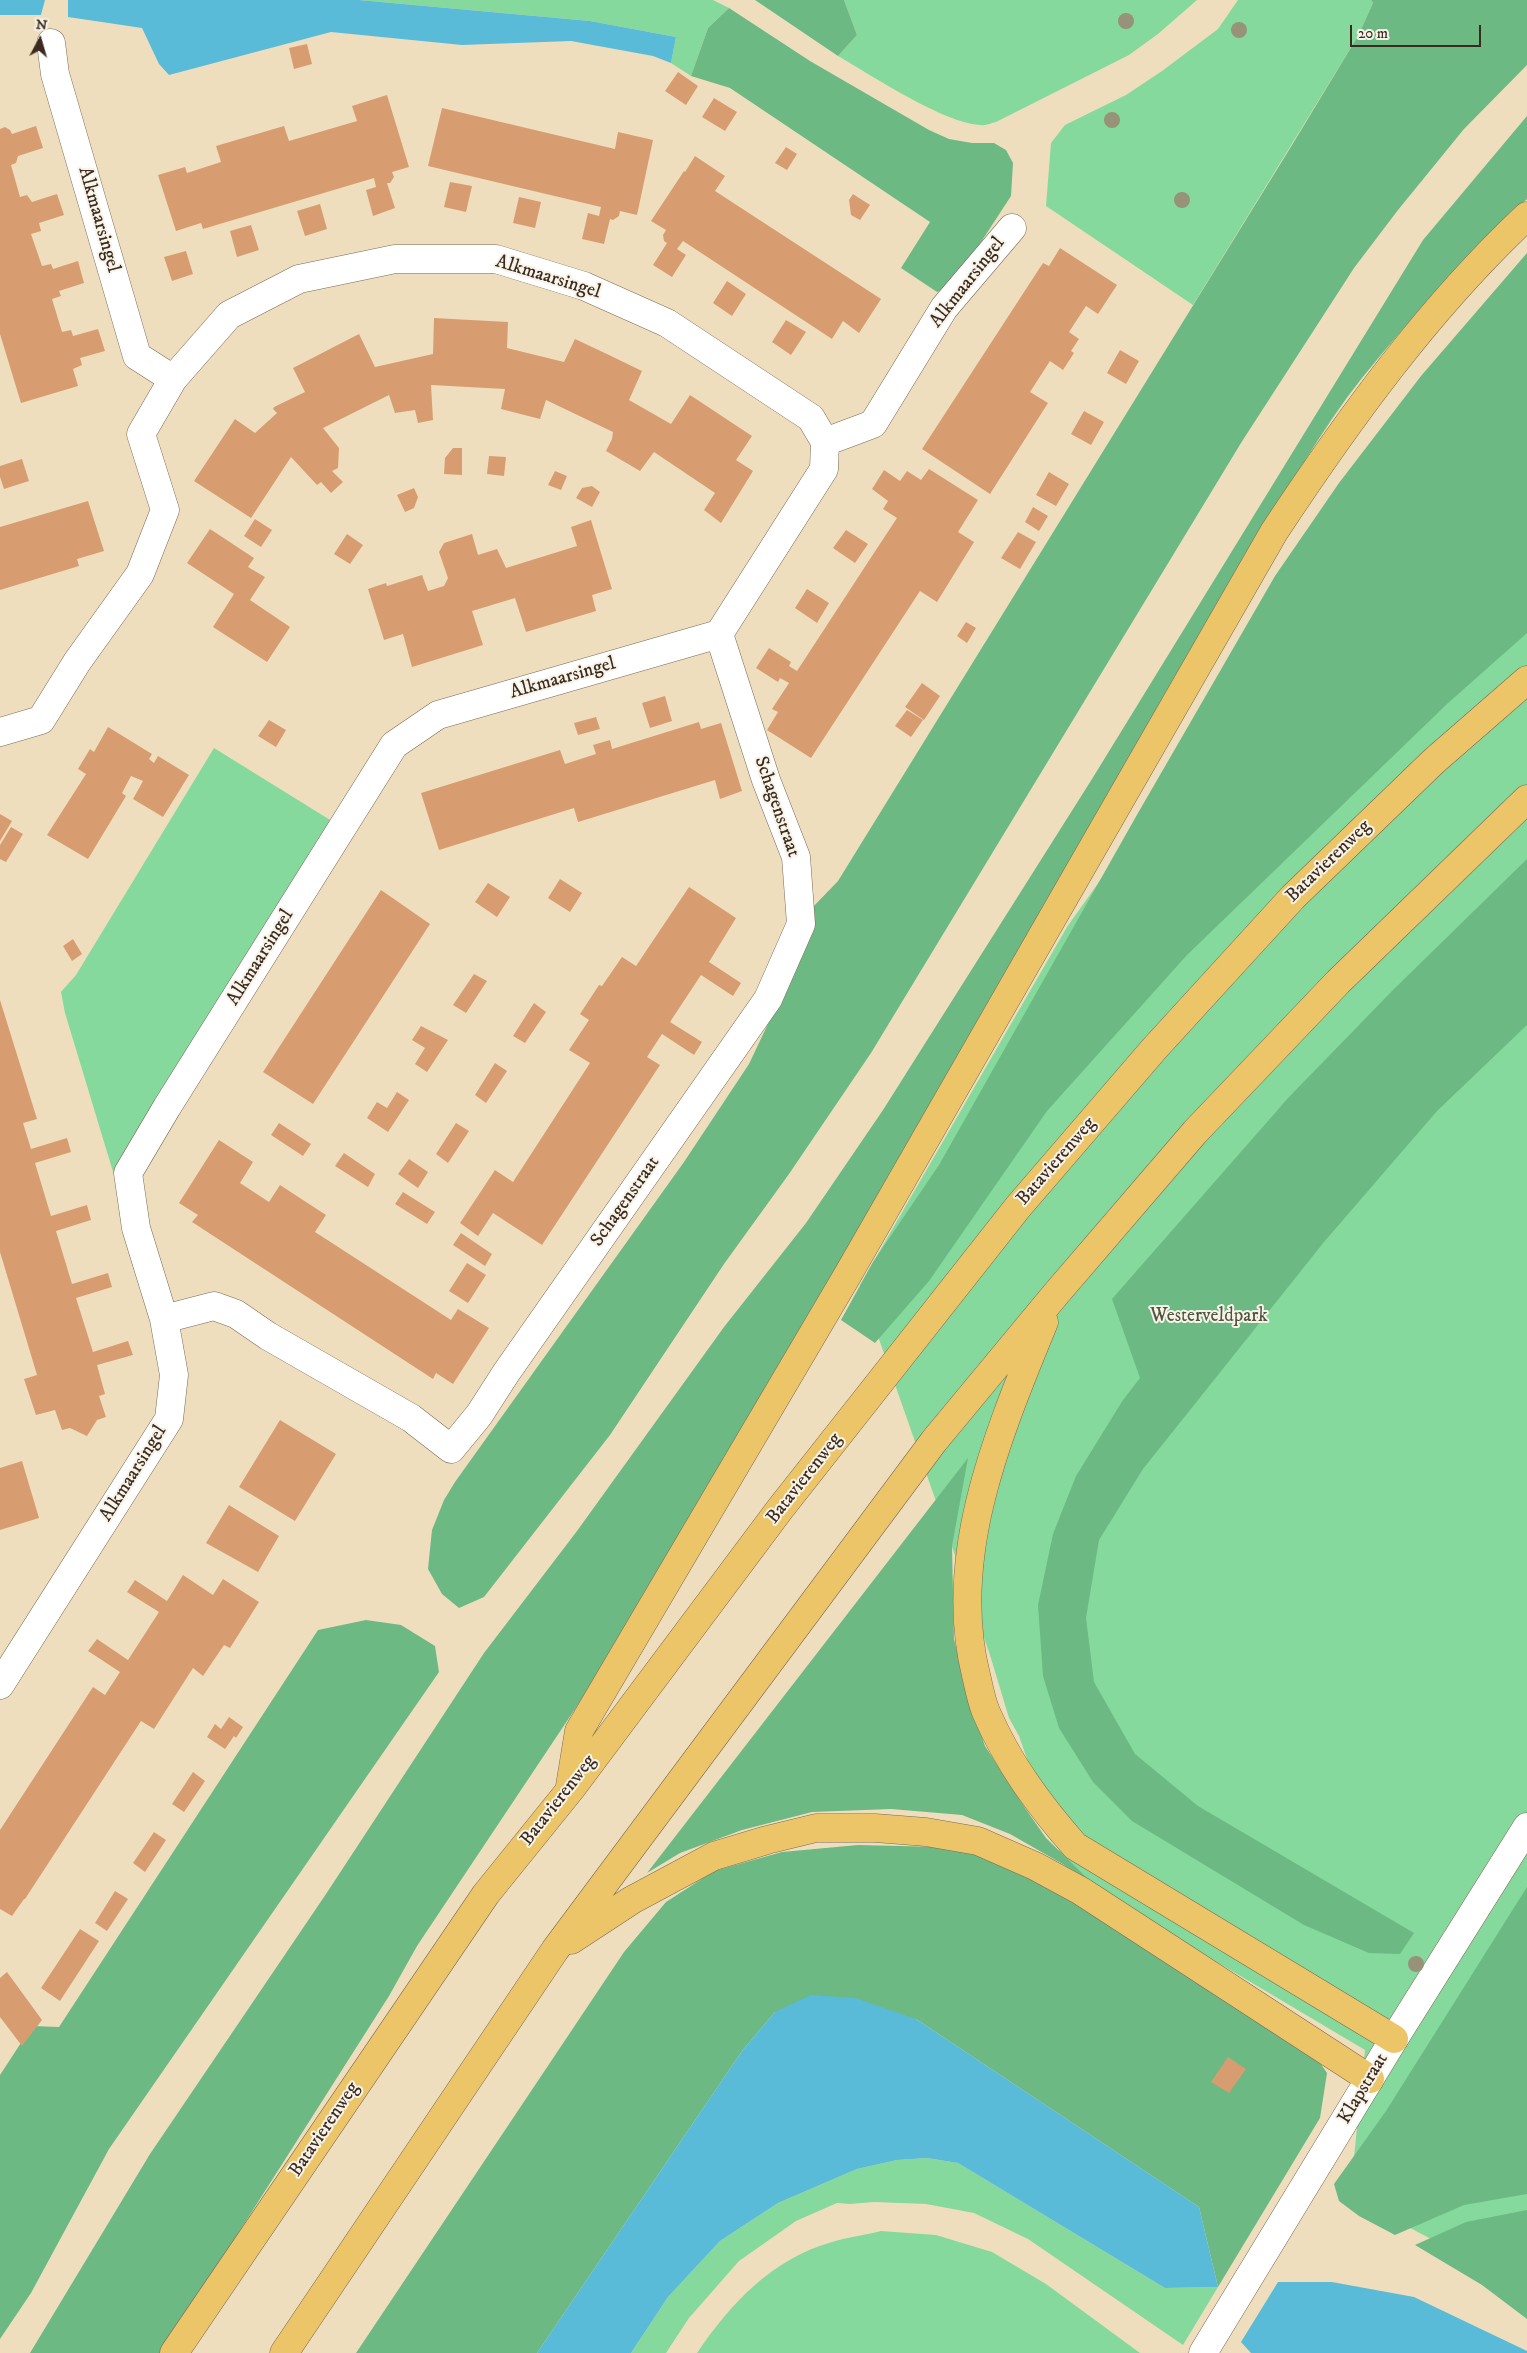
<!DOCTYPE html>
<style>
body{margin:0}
#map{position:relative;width:1527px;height:2353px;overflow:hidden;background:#efdebe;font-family:"IM FELL DW Pica",serif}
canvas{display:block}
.north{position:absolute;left:15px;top:15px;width:50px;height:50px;-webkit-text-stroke:4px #f7f3e8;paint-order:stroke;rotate:6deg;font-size:14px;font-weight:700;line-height:20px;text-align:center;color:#3b2a1e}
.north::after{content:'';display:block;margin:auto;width:18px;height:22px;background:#3b2a1e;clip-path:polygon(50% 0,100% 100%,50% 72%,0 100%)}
.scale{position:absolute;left:1350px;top:25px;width:131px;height:22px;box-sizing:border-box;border:2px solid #3b2a1e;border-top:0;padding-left:6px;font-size:15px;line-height:18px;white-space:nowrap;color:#3b2a1e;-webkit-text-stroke:4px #f7f3e8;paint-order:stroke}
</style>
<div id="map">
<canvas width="1527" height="2353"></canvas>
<div class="north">N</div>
<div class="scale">20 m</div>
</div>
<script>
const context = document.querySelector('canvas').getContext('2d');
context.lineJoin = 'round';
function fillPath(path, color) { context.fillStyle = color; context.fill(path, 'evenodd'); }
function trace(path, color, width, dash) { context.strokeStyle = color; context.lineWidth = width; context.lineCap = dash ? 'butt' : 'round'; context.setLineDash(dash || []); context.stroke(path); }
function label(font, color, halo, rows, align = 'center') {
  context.font = font + ' "IM FELL DW Pica",serif'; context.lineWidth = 4; context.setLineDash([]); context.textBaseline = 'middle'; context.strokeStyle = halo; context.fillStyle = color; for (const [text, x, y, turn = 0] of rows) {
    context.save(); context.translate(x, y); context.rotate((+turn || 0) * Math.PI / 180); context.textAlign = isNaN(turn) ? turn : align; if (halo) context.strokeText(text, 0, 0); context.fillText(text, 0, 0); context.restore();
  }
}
fillPath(new Path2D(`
 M359 0H713L729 8 708 28 691 76 671 63 676 37 590 21Z
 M844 0H1197L1158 34 1129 55 996 122C991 123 986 126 981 125 945 124 871 75 838 56L857 35Z
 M1238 0H1371L1373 3 1358 36 1193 305 1046 206 1051 143 1065 125 1126 95 1162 71 1218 29Z
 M1527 279V2290L1350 2196 1365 2050 1067 1873 1019 1736 1009 1718 990 1655 860 1285 1067 927Z
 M214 748 335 823 114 1175 65 1013 61 992 76 975Z
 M927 2158 958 2163 1165 2288 1218 2287 1183 2345 1028 2239 974 2213 926 2204 874 2202 850 2204 837 2203 796 2221 739 2261 689 2318 666 2353H631L668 2297 720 2241 778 2203 857 2169 897 2160Z
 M881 2231 936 2235 992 2252 1046 2284 1140 2353H697C731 2303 772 2259 832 2242 848 2237 865 2235 881 2231Z`), '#85d99c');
fillPath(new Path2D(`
 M755 0H844L857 35 838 56Z
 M1371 0H1527V65L1464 129 1398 210 1354 268 1241 443 871 1053 789 1174 724 1264 610 1435 484 1597 459 1608 442 1594 428 1569 432 1530 444 1500 455 1482 684 1162 749 1064 802 952 811 909 838 881 1292 145 1358 36 1373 3Z
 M729 8 810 61 929 130 949 139 972 143H994L1006 150 1013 163 1011 196 953 285 937 292 901 268 930 222 730 88 691 76 708 28Z
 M1527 116V199C1469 255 1413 315 1362 378 1321 429 1289 489 1254 544L623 1637 417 1946 389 1996 162 2353H30L150 2154 326 1894 484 1653 577 1531 724 1327 806 1223 883 1110 1092 779 1423 240Z
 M1527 253V633L1447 704 1187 955 1047 1111 929 1281 875 1343 841 1320 873 1262 939 1165 1138 813 1275 576 1339 483 1421 376Z
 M1527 859V1025L1437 1111 1324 1242 1143 1469 1099 1540 1086 1618 1094 1682 1135 1754 1198 1806 1414 1933 1400 1954 1369 1953 1304 1925 1132 1821 1093 1782 1059 1728 1043 1676 1038 1605 1053 1534 1076 1476 1123 1400 1140 1378 1112 1299 1289 1097 1393 990Z
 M968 1458 952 1546 954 1639 968 1696 985 1746 1025 1808 1046 1838 1087 1878 1010 1834 962 1815 891 1809 812 1812 742 1830 680 1853 647 1873Z
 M366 1620 401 1625 435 1646 439 1672 109 2149 31 2293 0 2339V2075L32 2026 59 2027 318 1630Z
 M858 1845 943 1847 993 1858 1072 1900 1301 2035 1327 2073 1320 2118 1218 2287 1199 2207 916 2019 775 2012 742 2051 537 2353H356L624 1952 666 1902 714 1871 782 1852Z
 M1527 1887V2194L1464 2205 1395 2235 1359 2216 1339 2201 1334 2184 1386 2111Z
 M1527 2210V2319L1482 2285 1415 2245 1466 2222Z`), '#6cb984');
fillPath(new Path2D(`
 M0 0H45L41 15H0Z
 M68 0H359L590 21 676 37 671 63 653 56 571 41 462 45 331 32 169 75 159 64 142 28 68 17Z
 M811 1995 855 1998 916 2019 1199 2207 1218 2287 1165 2288 958 2163 927 2158 897 2160 857 2169 778 2203 720 2241 668 2297 631 2353H537L742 2051 775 2012Z
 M1278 2282H1332L1414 2297 1527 2351V2353H1251L1241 2342Z`), '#5abbd8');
fillPath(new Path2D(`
 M307 44 312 64 294 69 289 48Z
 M678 72 698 86 686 105 665 91Z
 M387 95 409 167 392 172 394 177 390 183H387L395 208 373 216 366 190 376 187 374 178 203 229 201 223 176 231 158 175 185 167 187 173 221 162 216 146 284 126 289 141 357 121 352 106Z
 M714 98 737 112 725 131 702 117Z
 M442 108 615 149 618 132 653 140 637 215 620 211 619 216 613 220 610 219 604 244 582 239 588 213 599 216 601 207 428 166Z
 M36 126 43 148 18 156 16 163 11 165 20 197 27 195 32 202 57 194 64 215 39 223 41 231 31 234 42 266 51 264 53 269 78 261 84 283 59 291 61 296 52 299 62 332 71 330 73 336 98 329 105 351 80 358 82 365 73 369 78 386 21 403 0 334V129L5 127 10 130 12 134Z
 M786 147 797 154 787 170 775 163Z
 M695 156 725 176 715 191 881 299 859 333 843 321 832 339 683 241 677 249 686 255 672 277 653 265 667 243 664 241 663 235 666 230 651 221 684 171 685 172Z
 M450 182 472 186 466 212 444 207Z
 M853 194 870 205 860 220 851 215 849 200Z
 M519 197 541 202 535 228 513 223Z
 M320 204 327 229 305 236 297 211Z
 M251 225 259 250 237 257 230 231Z
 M1060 248 1117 285 1098 314 1086 306 1069 332 1079 339 1071 351 1074 353 1063 370 1050 361 1030 392 1048 403 990 494 922 449 1039 269 1043 263 1049 266Z
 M186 251 193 274 172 281 164 257Z
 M727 281 746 294 732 316 713 303Z
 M434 318 508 322 507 348 564 362 575 339 609 355 642 371 629 400 671 424 690 395 752 436 736 460 753 471 721 523 704 510 715 493 654 452 640 471 606 451 612 439 613 432 546 400 540 419 501 409 505 389 431 385 433 420 418 423 415 410 395 413 389 395 323 428 339 448 338 468 332 471 343 482 331 493 321 482 317 485 291 457 251 518 194 481 235 419 255 433 277 413 273 409 274 407 305 392 293 368 359 334 375 367 433 354Z
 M786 320 806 332 791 355 772 342Z
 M1120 350 1139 361 1126 384 1107 373Z
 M1084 411 1104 422 1091 445 1071 434Z
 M453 448H462V475L444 474 445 458Z
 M489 456 506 457 504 476 487 474Z
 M22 459 29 481 4 489 0 477V466Z
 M929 469 978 500 958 532 974 542 937 602 920 591 811 758 767 730 778 712 772 709 789 683 780 678 778 682 756 668 769 648 791 662 789 666 797 671 870 559 897 518 883 509 888 501 872 489 884 470 900 481 907 471 921 480Z
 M555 471 567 476 561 490 548 485Z
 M1049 472 1069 484 1056 506 1036 495Z
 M592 486 600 492 592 507 576 498 582 488Z
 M414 488 418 497 414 508 405 512 397 495Z
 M88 501 104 551 77 559 79 566 0 590V527Z
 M1033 507 1048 516 1039 531 1025 522Z
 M255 519 272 530 261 547 244 536Z
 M591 520 612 589 592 595 596 611 526 632 515 598 472 611 483 645 412 667 403 634 384 640 368 589 386 583 387 586 422 575 428 591 444 586 448 578 439 552 444 543 472 534 478 555 497 549 506 568 577 546 571 527Z
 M210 529 254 558 248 567 265 577 250 600 290 627 267 662 213 627 234 594 187 563Z
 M846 530 868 544 855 563 833 548Z
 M1018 532 1036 542 1020 569 1001 558Z
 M347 534 363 545 350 564 334 554Z
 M807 589 829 603 817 623 795 608Z
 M966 622 976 628 967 643 957 636Z
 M922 683 940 696 924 720 905 707Z
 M665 696 672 721 650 728 642 703Z
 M907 710 923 720 911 737 895 726Z
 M596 717 600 729 578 735 574 723Z
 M269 720 286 730 276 747 258 736Z
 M699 722 701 729 721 723 742 791 720 799 715 780 578 822 574 808 439 850 421 793 560 750 565 764 596 754 593 745 610 740 612 749Z
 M108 727 152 754 149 759 154 763 158 756 189 775 163 817 133 799 143 781 131 776 122 793 126 796 88 859 47 835 86 774 78 769 90 749 94 752Z
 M0 814 12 821 0 841Z
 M11 827 23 834 6 862 0 859V845Z
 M560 879 582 893 570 912 548 898Z
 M488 883 510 897 497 917 475 902Z
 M689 887 736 918 709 962 741 983 733 996 701 975 670 1022 702 1042 694 1055 662 1034 647 1057 660 1065 542 1245 493 1213 478 1236 460 1223 495 1170 513 1182 590 1063 569 1050 589 1020 580 1014 599 985 602 986 622 957 636 966Z
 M381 890 430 924 313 1104 263 1072Z
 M73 939 82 954 72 961 63 946Z
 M474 974 487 981 466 1013 453 1005Z
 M0 1000 37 1119 23 1123 31 1149 67 1138 71 1152 35 1163 51 1216 87 1205 91 1220 56 1231 72 1284 108 1273 112 1287 76 1298 93 1352 128 1341 133 1355 97 1365 105 1394 99 1396 106 1417 97 1420 87 1436 70 1428 62 1430 55 1410 36 1415 24 1379 37 1375 0 1252Z
 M534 1003 546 1012 525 1043 513 1036Z
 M421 1026 448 1040 427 1072 415 1064 425 1048 412 1040Z
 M495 1063 507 1071 486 1103 475 1095Z
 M397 1092 409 1100 388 1132 367 1118 377 1102 387 1108Z
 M279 1123 311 1144 303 1156 271 1135Z
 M456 1123 469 1131 448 1163 436 1154Z
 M219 1140 253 1162 240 1183 269 1202 280 1185 326 1215 315 1232 451 1320 458 1309 489 1328 453 1384 436 1373 433 1379 192 1222 198 1215 179 1203Z
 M344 1153 375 1174 368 1187 335 1166Z
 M409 1159 428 1172 418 1188 398 1174Z
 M403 1192 435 1212 427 1224 395 1204Z
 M461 1233 492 1254 485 1266 453 1245Z
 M467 1263 486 1275 468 1303 449 1291Z
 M280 1420 336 1454 295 1521 239 1487Z
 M22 1461 39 1518 0 1530V1468Z
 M229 1505 279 1536 258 1572 206 1543Z
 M183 1575 213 1595 223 1579 259 1602 230 1648 224 1645 203 1676 193 1668 154 1729 141 1721 25 1899H24L12 1916 0 1909V1830L93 1687 105 1695 120 1672 88 1651 97 1639 128 1660 159 1612 127 1592 135 1580 167 1601Z
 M229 1717 243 1727 236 1738 234 1736 225 1749 207 1737 215 1724 221 1729Z
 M193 1772 205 1781 184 1812 172 1804Z
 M154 1832 166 1840 145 1872 133 1863Z
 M115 1891 128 1899 107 1931 95 1923Z
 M80 1929 99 1941 60 2001 41 1988Z
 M7 1972 42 2020 22 2046 0 2017V1978Z
 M1228 2057 1246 2069 1229 2093 1211 2082Z`), '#d79d71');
const minor = new Path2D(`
 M51 43 55 74 137 356 173 379
 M825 442 873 424 944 308 1012 228
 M0 732 41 720 77 662 140 574 165 510 141 434 173 379 229 315 299 279 395 259H496L584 286 667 323 811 418 825 442 824 469 719 634 438 715 394 745 167 1107 128 1173 136 1228 164 1319 174 1375 169 1419 0 1685
 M164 1319 214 1306 236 1314 268 1336 411 1418 451 1449 479 1415 506 1373 768 999 801 924 796 857 766 780 719 634
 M1203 2353 1394 2039 1527 1827`);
const major = new Path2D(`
 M1044 1322C999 1432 946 1555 976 1675 979 1687 981 1700 986 1712 1008 1763 1039 1805 1075 1846L1394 2039
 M570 1786 579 1731 847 1276 1274 532C1348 420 1428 309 1527 216
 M571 1940 632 1900 714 1856 767 1840 816 1828H875L926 1832 978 1841 1035 1866 1081 1891 1370 2079
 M174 2353 486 1894 570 1790 780 1509 1018 1207 1154 1049 1293 897 1434 761 1527 680
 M284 2353 555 1950 934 1441 1055 1295 1195 1132 1338 982 1527 799`);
trace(minor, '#7a6956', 29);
trace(major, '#7a6956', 29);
trace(minor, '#fff', 28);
trace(major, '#ecc569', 28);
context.fillStyle = '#969378';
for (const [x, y] of [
 [1126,21],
 [1239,30],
 [1112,120],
 [1182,200],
 [1416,1964]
]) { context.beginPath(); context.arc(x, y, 8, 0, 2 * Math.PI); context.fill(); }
label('19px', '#3b2a1e', '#f7f3e8', [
 ["Alkmaarsingel",98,220,74],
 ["Alkmaarsingel",548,278,17],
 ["Alkmaarsingel",968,283,-52],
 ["Alkmaarsingel",563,679,-16],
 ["Schagenstraat",776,807,71],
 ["Batavierenweg",1329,862,-44],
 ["Alkmaarsingel",261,958,-58],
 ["Batavierenweg",1057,1162,-49],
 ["Schagenstraat",626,1202,-55],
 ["Alkmaarsingel",134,1474,-58],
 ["Batavierenweg",805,1479,-52],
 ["Batavierenweg",559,1801,-52],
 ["Klapstraat",1364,2089,-59],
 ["Batavierenweg",325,2130,-56]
]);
label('19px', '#4e563e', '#f7f3e8', [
 ["Westerveldpark",1209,1317]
]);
</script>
